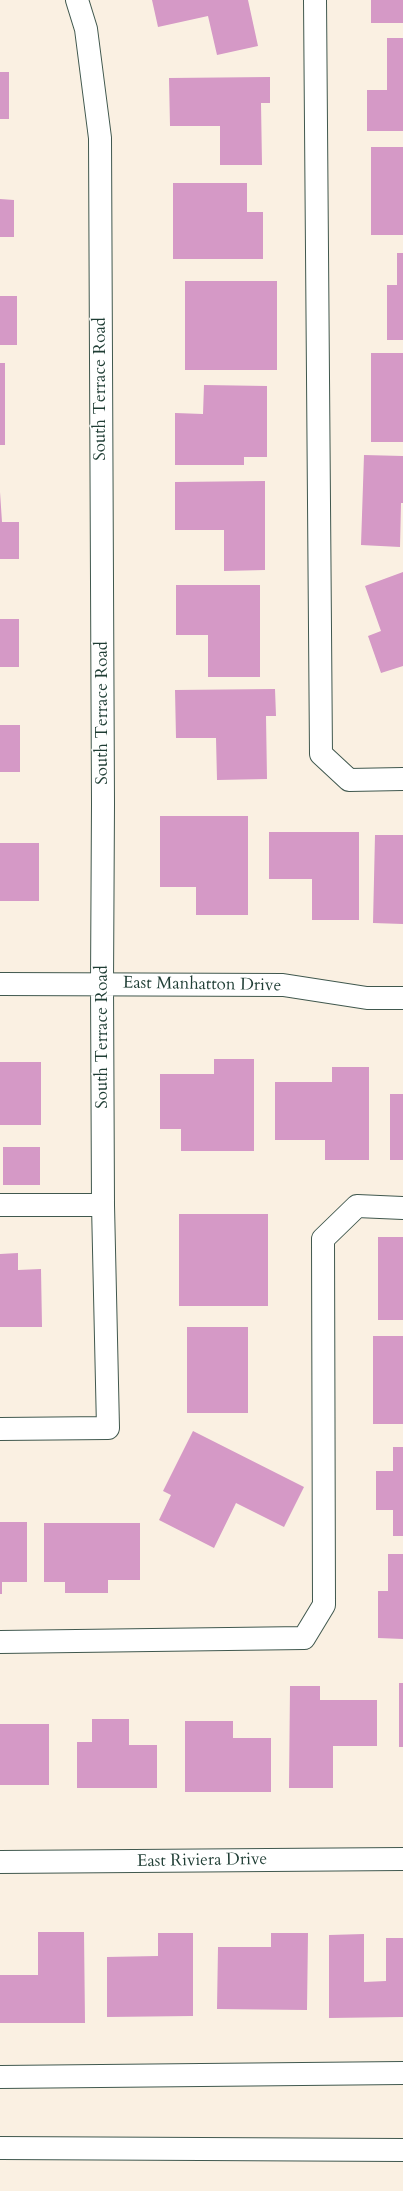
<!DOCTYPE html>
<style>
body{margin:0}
canvas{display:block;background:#faf0e2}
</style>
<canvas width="403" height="2191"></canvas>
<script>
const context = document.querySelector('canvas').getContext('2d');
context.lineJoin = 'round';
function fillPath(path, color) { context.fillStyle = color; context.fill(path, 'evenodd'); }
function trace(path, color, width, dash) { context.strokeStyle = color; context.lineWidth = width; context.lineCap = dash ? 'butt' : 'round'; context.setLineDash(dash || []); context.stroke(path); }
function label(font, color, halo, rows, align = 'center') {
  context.font = font + ' Cardo,serif'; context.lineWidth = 3; context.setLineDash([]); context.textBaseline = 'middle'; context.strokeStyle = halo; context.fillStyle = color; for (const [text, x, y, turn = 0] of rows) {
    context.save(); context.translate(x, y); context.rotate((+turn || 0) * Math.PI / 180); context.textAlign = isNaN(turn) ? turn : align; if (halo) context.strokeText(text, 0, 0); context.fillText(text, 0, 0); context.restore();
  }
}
fillPath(new Path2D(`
 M152 0H248L258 46 217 55 208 16 158 27Z
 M371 0H403V23H371Z
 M387 38H403V131H367V90H387Z
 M0 72H9V119H0Z
 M270 77V103H261L262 165H220V126H170L169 78Z
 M371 147H403V235H371Z
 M173 183H247V212H263V259H173Z
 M0 199 14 200V237H0Z
 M397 253H403V340H387V285H397Z
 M185 281H277V370H185Z
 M0 296H17V345H0Z
 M371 353H403V442H371Z
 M0 363H5V445H0Z
 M204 385 267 386V457H244V465H175V413L203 414Z
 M364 455 403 456V503H401L400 547 361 545Z
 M265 481V570L224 571V530H175V482Z
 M0 492 2 522H19V559H0Z
 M403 572V666L381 673 368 636 381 631 365 586Z
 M176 585H260V677H208V635H176Z
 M0 619H19V667H0Z
 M275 689 276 716H266L267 779 217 780 216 738H176L175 690Z
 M0 725H20V772H0Z
 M160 816H248V915H196V887H160Z
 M269 832H359V920H312V879H269Z
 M375 835H403V924L373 923Z
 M0 843H39V901H0Z
 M214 1059H254V1151H181V1129H160V1074H214Z
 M0 1062H41V1125H0Z
 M332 1067H369V1160H325V1140H275V1082H332Z
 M390 1094H403V1160H390Z
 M3 1147H40V1185H3Z
 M179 1214H268V1306H179Z
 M378 1237H403V1320H378Z
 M18 1253V1270L41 1269 42 1327H0V1254Z
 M187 1327H248V1413H187Z
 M373 1336H403V1424H373Z
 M193 1431 304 1487 284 1527 236 1503 214 1548 159 1520 171 1495 163 1491Z
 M393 1447H403V1536H393V1510H376V1471H393Z
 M0 1522H27V1582H2V1594H0Z
 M44 1523H140V1580H108V1593H65V1582H44Z
 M388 1554H403V1639L378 1638V1591H388Z
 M399 1683H403V1747H399Z
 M290 1686H320V1700H377V1746H333V1788H289Z
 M92 1719H129V1745H157V1788H77V1742H92Z
 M185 1721H233V1738H271V1792H185Z
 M0 1724H49V1785H0Z
 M38 1932H84L85 2023H0V1975H38Z
 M158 1933H193V2016L107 2017V1957L158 1956Z
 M271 1933H308L307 2010 217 2009 218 1947H271Z
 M364 1934V1982L386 1981V1938H403V2017L329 2018V1935Z`), '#d599c6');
const minor = new Path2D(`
 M315 0 321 754 349 780 403 779
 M0 984 283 985 367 998H403
 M0 1205H103
 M0 1429 108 1428 103 1205 102 983 103 804 100 138 86 29 77 0
 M0 1642 304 1638 324 1605 323 1239 357 1206 403 1208
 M0 1862 403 1859
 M0 2077 403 2073`);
const highway = new Path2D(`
 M0 2148 403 2150`);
trace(minor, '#40584e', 24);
trace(highway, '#40584e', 24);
trace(minor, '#fff', 22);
trace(highway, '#fff', 22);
label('17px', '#1f3d34', '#fff', [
 ["South Terrace Road",101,389,-90],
 ["South Terrace Road",103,713,-90],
 ["East Manhatton Drive",202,985,1],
 ["South Terrace Road",103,1037,-90],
 ["East Riviera Drive",202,1861,-1]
]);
</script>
